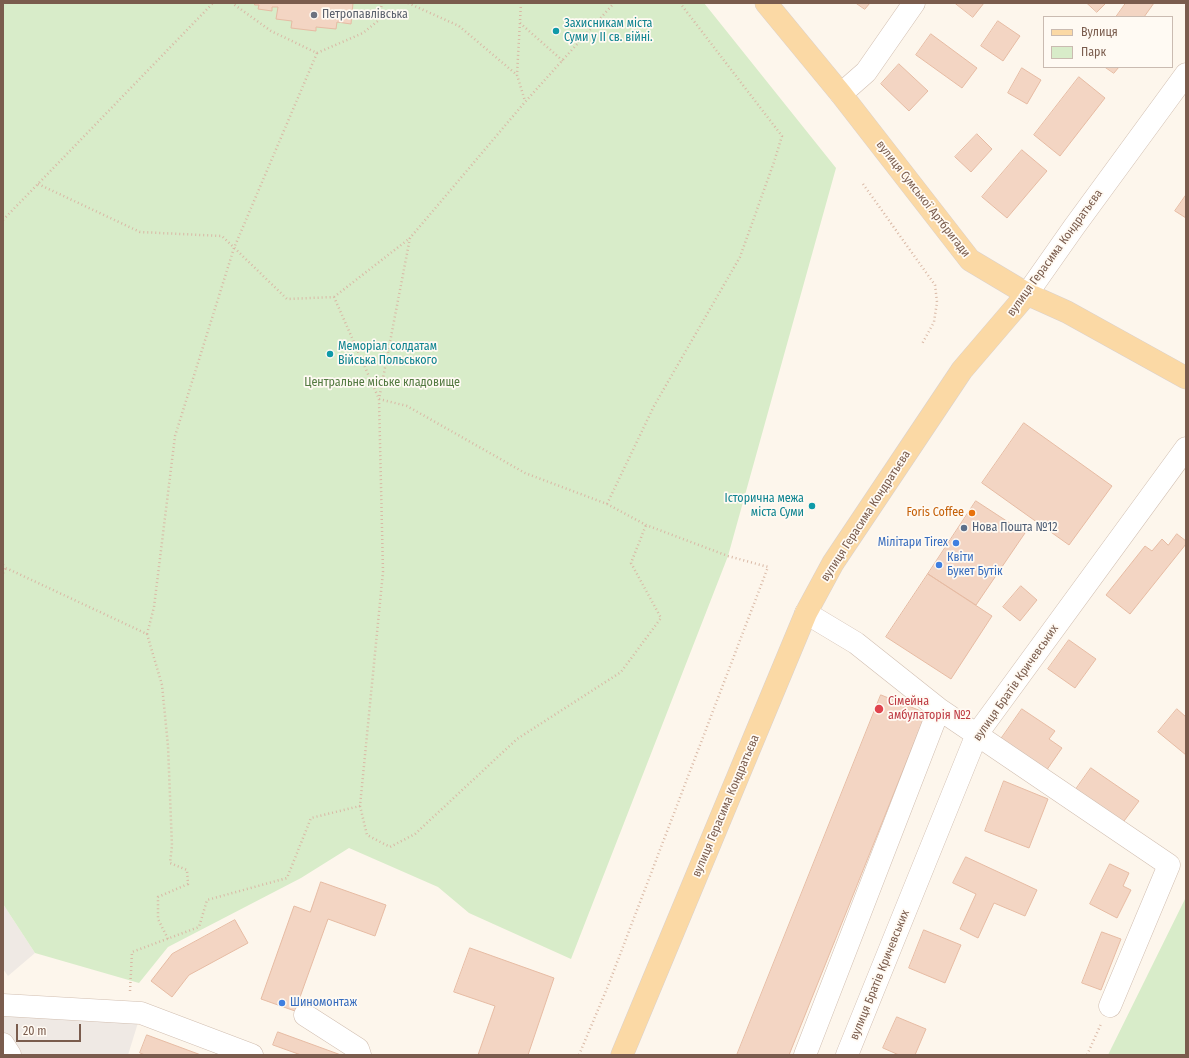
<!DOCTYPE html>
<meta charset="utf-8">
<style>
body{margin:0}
#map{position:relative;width:1189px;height:1058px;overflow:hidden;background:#fdf6ec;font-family:"Fira Sans Condensed",sans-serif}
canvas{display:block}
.frame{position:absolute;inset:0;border:4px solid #7a5c4d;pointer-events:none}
.legend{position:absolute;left:1043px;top:16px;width:130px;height:52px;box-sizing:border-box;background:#fffaf3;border:1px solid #cabbb1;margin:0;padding:5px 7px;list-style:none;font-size:12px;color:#7a5c4d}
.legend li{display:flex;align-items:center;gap:8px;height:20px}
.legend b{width:20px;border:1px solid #cabbb1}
.scale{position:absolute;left:16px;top:1024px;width:65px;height:18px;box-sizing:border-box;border:2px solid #7a5c4d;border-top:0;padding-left:5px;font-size:12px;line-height:14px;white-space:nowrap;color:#7a5c4d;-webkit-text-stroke:3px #fffaf3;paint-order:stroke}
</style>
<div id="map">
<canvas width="1189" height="1058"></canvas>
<div class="frame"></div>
<ul class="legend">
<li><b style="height:5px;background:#fbd9a5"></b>Вулиця</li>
<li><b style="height:11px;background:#d8ecc9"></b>Парк</li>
</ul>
<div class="scale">20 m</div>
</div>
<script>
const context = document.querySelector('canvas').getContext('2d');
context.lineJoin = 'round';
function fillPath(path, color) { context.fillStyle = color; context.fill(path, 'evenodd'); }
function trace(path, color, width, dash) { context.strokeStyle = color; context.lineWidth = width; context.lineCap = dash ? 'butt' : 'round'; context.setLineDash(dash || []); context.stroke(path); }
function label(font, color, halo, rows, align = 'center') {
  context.font = font + ' "Fira Sans Condensed",sans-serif'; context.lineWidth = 3.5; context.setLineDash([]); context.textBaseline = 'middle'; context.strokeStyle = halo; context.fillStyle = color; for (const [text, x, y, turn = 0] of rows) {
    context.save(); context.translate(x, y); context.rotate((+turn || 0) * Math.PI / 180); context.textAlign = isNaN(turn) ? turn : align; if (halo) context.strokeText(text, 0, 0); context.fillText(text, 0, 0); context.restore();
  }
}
fillPath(new Path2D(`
 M3 904 35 953 8 976 3 969Z
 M3 1005 141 1013 128 1055H3Z`), '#efe9e4');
fillPath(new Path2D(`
 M3 3H704L836 168 728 556 571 959 469 913 438 887 349 848 301 878 168 947 139 983 35 953 3 904Z
 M1186 897V1055H1108Z`), '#d8ecc9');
const building = new Path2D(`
 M255 3H353L351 24 337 22 336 29 316 27V31L291 28 292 21 276 19 278 7H272V11L258 9 259 5H255Z
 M856 3H870L865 9Z
 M955 3H984L973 17Z
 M1087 3H1106L1097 12Z
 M1126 3H1154L1144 17H1116Z
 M998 21 1020 36 1003 61 981 46Z
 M931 34 977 68 962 88 916 55Z
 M899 64 928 91 909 111 881 84Z
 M1105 67H1119L1114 73Z
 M1022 68 1041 80 1027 104 1008 93Z
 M1079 77 1105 98 1060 156 1034 135Z
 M977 134 992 149 971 172 955 157Z
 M1022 150 1047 171 1007 218 982 197Z
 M1186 195V218L1175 211Z
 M1024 423 1112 486 1069 545 982 483Z
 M976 501 1025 533 976 605 928 574Z
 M1177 534 1186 541V544L1130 614 1106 595 1145 546 1152 551 1162 539 1168 545Z
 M928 574 992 616 951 679 886 637Z
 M1021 586 1037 600 1020 621 1003 607Z
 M1069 640 1096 659 1075 688 1048 669Z
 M881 695 926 713 789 1055H737Z
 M1022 709 1055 731 1049 739 1062 748 1046 771 1001 739Z
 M1177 709 1186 717V755L1158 732Z
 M1091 768 1139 801 1121 825 1074 792Z
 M1004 781 1048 799 1029 848 985 831Z
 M966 857 1037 890 1025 916 994 903 978 938 960 929 976 894 953 883Z
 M1110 864 1129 873 1123 886 1131 890 1117 918 1090 904Z
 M321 882 386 905 375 936 328 919 295 1011 261 999 294 906 310 912Z
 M235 920 248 943 189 975 172 997 151 981 172 954Z
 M924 930 961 945 945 983 909 968Z
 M1102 932 1121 939 1101 990 1082 983Z
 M470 948 554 978 528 1055H478L495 1006 454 992Z
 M897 1017 926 1029 915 1055H899L883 1048Z
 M278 1032 341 1055H301L273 1045Z
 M147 1035 201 1055H145L140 1053Z`);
fillPath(building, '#f3d5c3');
trace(building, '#e6bba3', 1);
const minor = new Path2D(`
 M841 94 866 72 914 3
 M1027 294 1074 227 1186 74
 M806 613 856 643 939 709 1169 865 1110 1006
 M3 1005 141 1013 252 1055
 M305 1015 358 1049 360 1055
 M3 1044 10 1055
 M805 1055 939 709
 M847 1055 977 734 1186 448`);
const major = new Path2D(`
 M766 3 841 94 970 260 1027 294 1067 312 1186 378
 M622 1055 806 613 833 563 962 370 1027 294`);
trace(minor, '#d1beb0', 23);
trace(major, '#dad1cd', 23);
trace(new Path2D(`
 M408 3 459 26 517 75
 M521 3 517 75 525 101
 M520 23 563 61
 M317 53 363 33 379 20 382 3
 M38 184 140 232 222 236 287 299 334 297 379 399 383 572 360 806 367 835 390 847 415 834 517 739 621 672 661 618 631 563 646 525
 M863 184 935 285 937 302 934 322 922 344
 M3 220 213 3
 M334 297 410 238
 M607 504 654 406 740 257 774 162 782 136 680 3
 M3 565 6 568 147 634 154 607 175 436 234 248 317 53 271 31 232 3
 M3 573 6 568
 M147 634 162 685 168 746 172 846 170 863 187 870 188 884 158 897V919L168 939
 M130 991 132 952 199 927 207 900 287 878 311 818 360 806
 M579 1055 608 986 768 567 728 556 646 525 607 504 525 473 407 406 379 399 410 238 525 102 614 3
 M1087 1055 1101 1024`), '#d9b8a5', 2.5, [1, 3]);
trace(minor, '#fff', 22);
trace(major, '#fbd9a5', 22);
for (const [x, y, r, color] of [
 [314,15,4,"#6b7280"],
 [556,31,4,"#0f9aa8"],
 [330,354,4,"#0f9aa8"],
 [812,506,4,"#0f9aa8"],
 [972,513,4,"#e8710a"],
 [964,528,4,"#5c6f8a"],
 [956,543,4,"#3f7fe0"],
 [939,565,4,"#3f7fe0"],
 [879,709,5,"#e0444e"],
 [282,1003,4,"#3f7fe0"]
]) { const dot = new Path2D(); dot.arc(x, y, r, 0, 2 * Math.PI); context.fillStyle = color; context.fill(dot); trace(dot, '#fffaf3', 1.5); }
label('12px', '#5b616d', '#fffaf3', [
 ["Петропавлівська",322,15]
], 'left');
label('12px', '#0d838f', '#fffaf3', [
 ["Захисникам міста",564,24],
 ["Суми у ІІ св. війні.",564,38],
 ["Меморіал солдатам",338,347],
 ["Війська Польського",338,361],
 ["Історична межа",804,499,"right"],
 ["міста Суми",804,513,"right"]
], 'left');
label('12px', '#7a5c4d', '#fffaf3', [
 ["вулиця Сумської Артбригади",923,199,52],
 ["вулиця Герасима Кондратьєва",1055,253,-54],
 ["вулиця Герасима Кондратьєва",866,516,-57],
 ["вулиця Братів Кричевських",1016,683,-55],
 ["вулиця Герасима Кондратьєва",726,806,-67],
 ["вулиця Братів Кричевських",880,975,-68]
]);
label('12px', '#537a41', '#fffaf3', [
 ["Центральне міське кладовище",382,383]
]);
label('12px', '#c56008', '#fffaf3', [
 ["Foris Coffee",964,513]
], 'right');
label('12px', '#4e5e75', '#fffaf3', [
 ["Нова Пошта №12",972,528]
], 'left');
label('12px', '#366cbe', '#fffaf3', [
 ["Мілітари Tirex",948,543,"right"],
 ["Квіти",947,558],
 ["Букет Бутік",947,572],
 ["Шиномонтаж",290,1003]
], 'left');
label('12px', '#be3a42', '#fffaf3', [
 ["Сімейна",888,702],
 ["амбулаторія №2",888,716]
], 'left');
</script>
